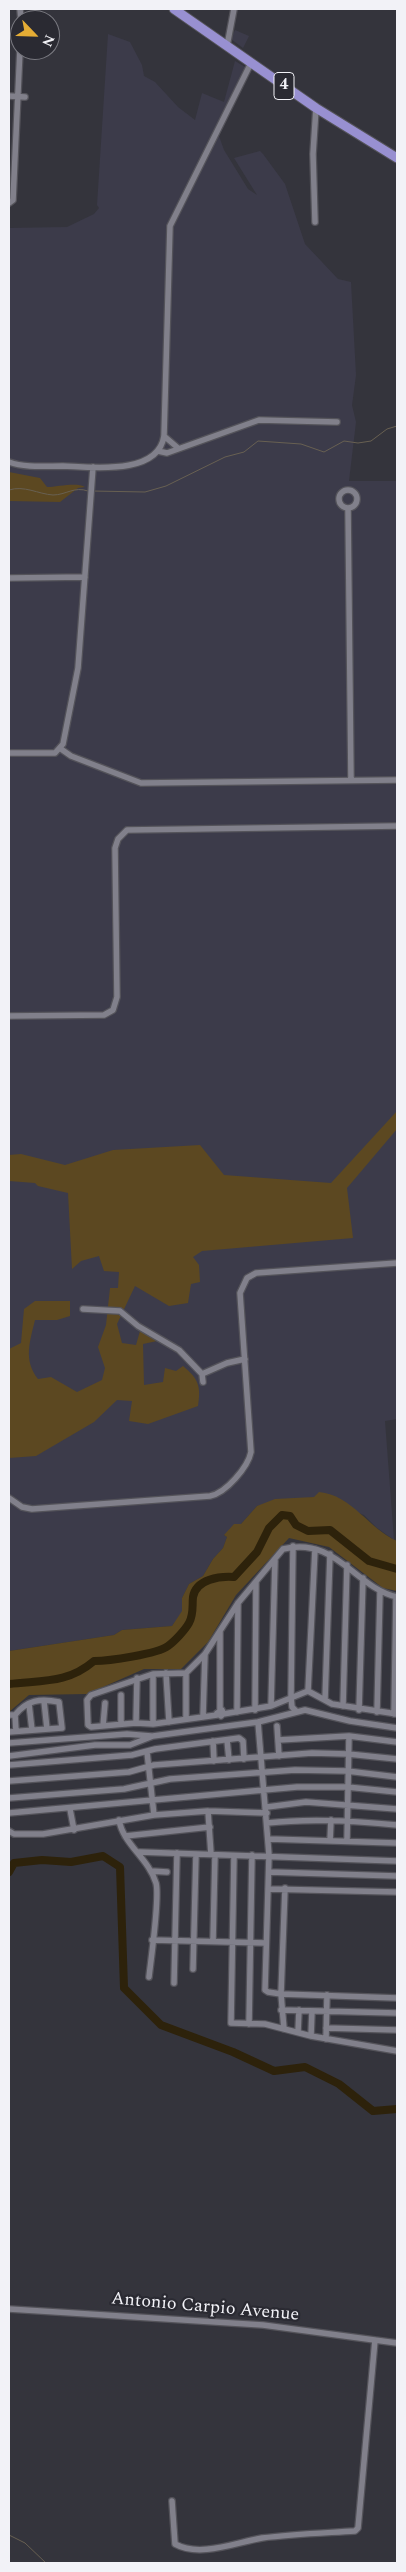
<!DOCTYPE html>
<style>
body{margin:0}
#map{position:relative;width:406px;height:2572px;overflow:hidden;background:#34343c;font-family:Spectral,serif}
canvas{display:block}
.frame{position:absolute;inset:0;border:10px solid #f2f2f7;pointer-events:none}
.north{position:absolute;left:10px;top:10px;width:50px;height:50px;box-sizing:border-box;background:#2a2a32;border:1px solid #7a7a81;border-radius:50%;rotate:114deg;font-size:14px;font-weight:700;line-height:20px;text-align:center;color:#f2f2f7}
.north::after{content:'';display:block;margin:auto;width:18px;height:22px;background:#e5ad35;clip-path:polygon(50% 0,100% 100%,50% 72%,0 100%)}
</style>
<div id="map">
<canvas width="406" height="2572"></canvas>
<div class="frame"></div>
<div class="north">N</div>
</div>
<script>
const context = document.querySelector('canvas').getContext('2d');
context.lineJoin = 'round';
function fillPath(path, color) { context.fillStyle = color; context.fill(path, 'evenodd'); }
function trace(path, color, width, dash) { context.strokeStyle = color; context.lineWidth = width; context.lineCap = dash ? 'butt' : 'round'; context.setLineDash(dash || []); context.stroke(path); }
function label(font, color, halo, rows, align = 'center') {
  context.font = font + ' Spectral,serif'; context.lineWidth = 4.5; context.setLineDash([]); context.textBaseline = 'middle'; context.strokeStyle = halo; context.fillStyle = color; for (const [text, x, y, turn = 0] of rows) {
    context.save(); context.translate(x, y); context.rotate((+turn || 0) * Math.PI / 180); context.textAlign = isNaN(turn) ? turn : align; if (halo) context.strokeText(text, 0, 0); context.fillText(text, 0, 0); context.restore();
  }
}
fillPath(new Path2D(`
 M235 30 249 36 243 48 231 39Z
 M108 34 130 42 142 65 144 76 155 82 178 107 195 120 202 93 224 102 235 61 250 70 221 129 219 136 224 150 248 189 257 195 234 158 260 151 263 154 285 184 305 244 338 279 351 282 356 375 352 405 356 422 349 481H397V1419L385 1421 394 1540 377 1528 364 1515 314 1497 257 1506 241 1524 224 1535 227 1537 223 1548 213 1559 203 1576 189 1584 182 1598 183 1611 172 1626 122 1630 114 1635 9 1651V228L67 227 94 214 99 208 97 205Z`), '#3c3b4a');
fillPath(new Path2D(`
 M9 472 40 478 47 487C57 487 77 482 85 487L78 488 60 502 9 501Z
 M397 1111V1129L347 1188 353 1238 202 1251 193 1257 199 1265 200 1282 191 1284 188 1303 169 1306 135 1286 117 1324 122 1343 136 1345 140 1331 157 1338V1341L143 1344 144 1385 163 1382 165 1368 176 1371 183 1366C199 1379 201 1387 198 1406L148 1424 129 1421 132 1401 117 1400 94 1422 36 1456 9 1458V1349L21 1343 24 1309 35 1301H70V1316L57 1320H35C30 1341 23 1360 38 1379L51 1377 77 1392 102 1380 105 1368 98 1347 106 1325 110 1288H118L119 1272 104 1271 99 1256 81 1261 72 1269 68 1193 38 1186 35 1183 9 1181V1155L21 1154 65 1165 113 1150 200 1145 224 1175 331 1183Z
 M319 1492C352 1495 369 1529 397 1541V1591L383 1588 329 1547 289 1538 236 1595 208 1642 181 1669H144L87 1694 29 1695 9 1712V1651L114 1635 122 1630 172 1626 182 1611V1598L189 1584 203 1576 213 1559 223 1548 227 1537 224 1535 234 1524H241L257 1506 275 1499 314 1497Z`), '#5c4821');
trace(new Path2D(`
 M9 490C24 485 38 494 53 495 66 495 74 486 88 491
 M92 491 145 492 166 486 225 457 244 452 258 441 301 444 324 452 344 441 358 443 371 441 387 429 397 426
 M9 2535 25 2543 46 2563`), '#686052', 1);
trace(new Path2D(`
 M9 1684C42 1680 67 1684 94 1661 109 1661 157 1654 168 1646 175 1641 185 1630 189 1623 194 1614 192 1606 193 1597 196 1579 220 1576 234 1577L257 1552 269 1528 282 1515 290 1516 296 1525 308 1531 330 1530 369 1561 397 1569
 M9 1872 14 1863 42 1860 71 1862 103 1856 120 1867 124 1988 161 2025 233 2052 274 2071 305 2067 339 2084 373 2111 397 2109`), '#2d220b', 8);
const minor = new Path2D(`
 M20 9 21 20
 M227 46 234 9
 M9 96 25 97
 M9 203 13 200 20 49
 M315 222 313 154 316 108
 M164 436 178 448
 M158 451 167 453 259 420 337 422
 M9 462C25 468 45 466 63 466 91 467 158 476 164 436L170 226 251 63
 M339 499a9 9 0 1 1 18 0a9 9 0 1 1-18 0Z
 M348 508 351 780
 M9 578 85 577
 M61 749 71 756 141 783 397 780
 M9 753H55L63 744 78 668 93 467
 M9 1016 104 1015 113 1010 117 997 115 848 118 839 127 830 397 826
 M83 1309 120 1311 138 1326 179 1350 202 1374 203 1382
 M202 1374 227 1363 245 1359
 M9 1498 22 1507 32 1509 210 1496C226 1493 248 1467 251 1452L240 1293 247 1278 256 1273 397 1263
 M293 1546 291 1697 292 1707 296 1711
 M166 1673 169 1722
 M308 1691 315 1549
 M121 1695V1724
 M325 1700 330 1554
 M44 1701 47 1729
 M29 1704 32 1730
 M271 1706 275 1561
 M343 1706 347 1565
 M220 1710V1631
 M255 1710 256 1582
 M359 1710 363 1578
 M237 1712 238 1603
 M377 1712 380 1592
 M223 1714 222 1710 217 1713 221 1716 223 1714 271 1706 308 1691 332 1704 397 1714
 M394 1714 396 1597
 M9 1715H15C27 1700 40 1698 59 1702L62 1728 9 1732
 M15 1715 16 1731
 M217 1715 153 1724 136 1723 91 1727 88 1725 87 1700 91 1695 153 1674 186 1673 205 1654 238 1603 283 1549C336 1536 354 1587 397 1597
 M203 1716 205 1654
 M186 1719V1673
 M258 1722 269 1855 265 1990 268 1992 281 1994 397 1998
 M136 1723 137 1678
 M153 1724V1674
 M103 1726 105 1703
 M277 1726 279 1756
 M227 1740 229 1760
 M278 1740 349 1736 397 1742
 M213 1741 214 1761
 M9 1743 127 1734 151 1736
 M147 1752 154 1815
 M9 1756 95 1745H130L153 1736 258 1722 305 1710 350 1721 397 1728
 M9 1765 132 1755 155 1749 239 1738 243 1741 244 1759
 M9 1781 129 1772 154 1765 312 1753 348 1754 397 1759
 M9 1798 124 1789 170 1779 295 1770 347 1771 397 1777
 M267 1807 306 1802 397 1809
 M70 1809 74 1830
 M208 1811 211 1854
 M9 1813 297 1787H347L397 1792
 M119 1820C123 1844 149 1859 156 1883 160 1897 151 1959 149 1977
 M267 1823C311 1818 354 1821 397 1825
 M9 1831 14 1834H43L154 1815 208 1811 267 1813
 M125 1836 210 1827
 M269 1839 397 1843
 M330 1841 331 1820
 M347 1841 349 1736
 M139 1852 397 1861
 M234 1856 231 2023 265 2024 311 2036
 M151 1871 167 1872
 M269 1872 397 1876
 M268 1889 397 1892
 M152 1940 266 1943
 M213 1941 215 1855
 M193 1969 196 1854
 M174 1983 177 1853
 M281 2010 397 2013
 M312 2011 311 2036 397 2051
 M249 2024 252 1855
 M326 2028 397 2030
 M284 2029 281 1994 285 1888
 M298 2032 299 2010
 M326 2039 327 1995
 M9 2309 263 2325 397 2343
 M172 2501 175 2544C200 2558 237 2542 262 2538 293 2534 324 2533 355 2531L358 2528 375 2340`);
const highway = new Path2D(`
 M174 9 316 108 397 158`);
trace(minor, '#54535a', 8);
trace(highway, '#54535a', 11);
trace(minor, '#81808b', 5.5);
trace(highway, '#9890d1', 9);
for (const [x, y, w] of [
 [284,86,20]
]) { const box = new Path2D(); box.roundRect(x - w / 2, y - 13.5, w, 27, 4); context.fillStyle = '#2a2a32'; context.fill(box); trace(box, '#f2f2f7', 1); }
label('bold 16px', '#f2f2f7', null, [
 ["4",284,86]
]);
label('18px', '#f2f2f7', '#2a2a32', [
 ["Antonio Carpio Avenue",205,2308,5]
]);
</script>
